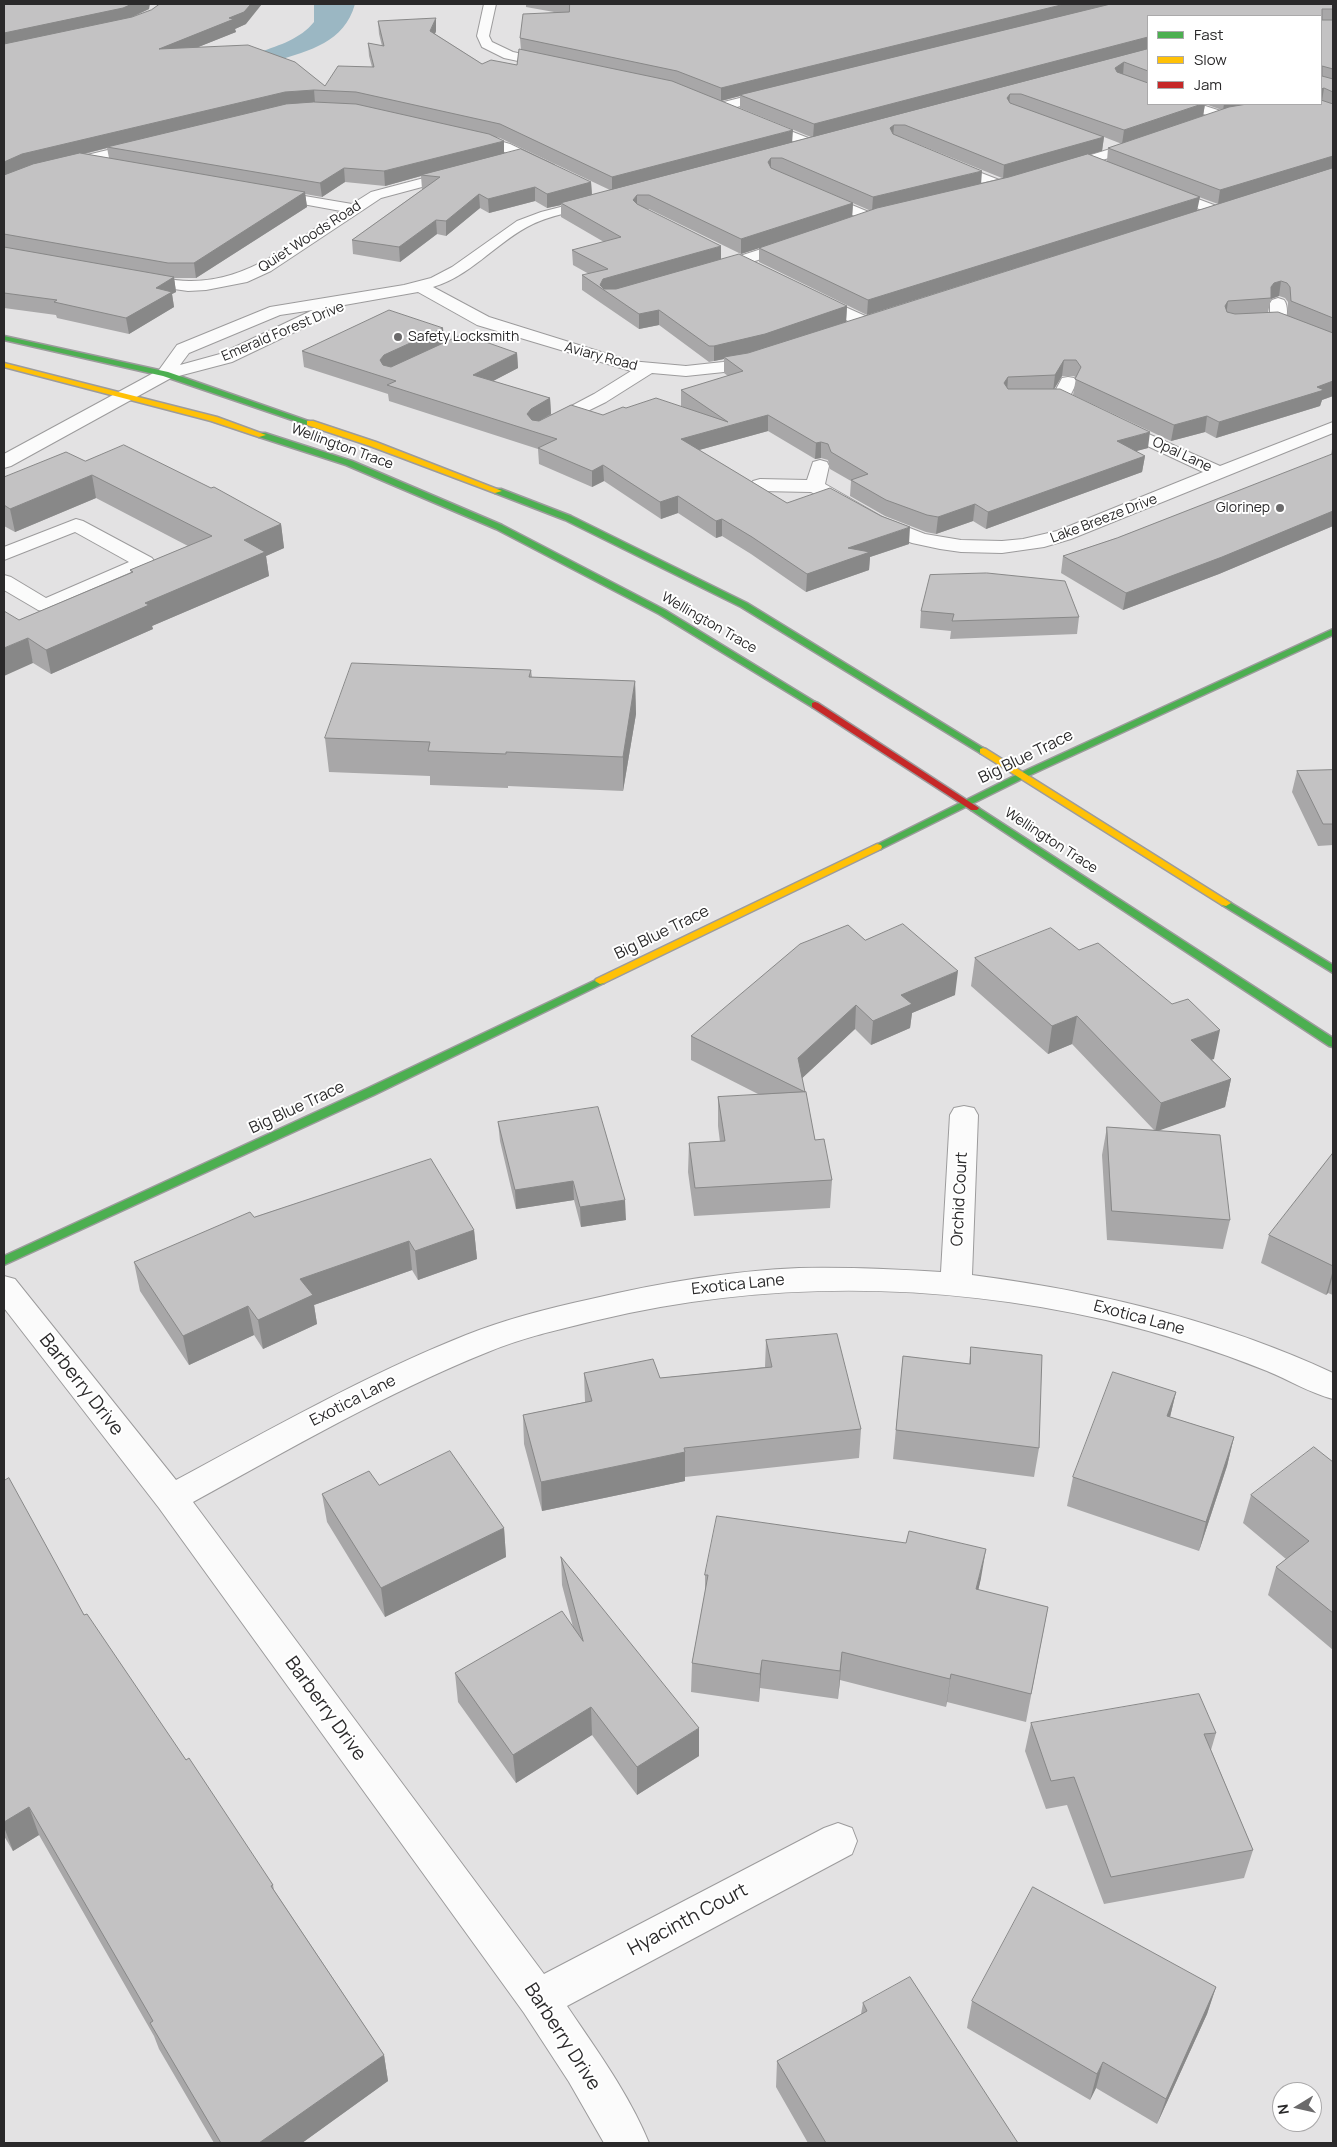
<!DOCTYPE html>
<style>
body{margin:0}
#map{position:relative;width:1337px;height:2147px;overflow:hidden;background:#e3e2e3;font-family:Manrope,sans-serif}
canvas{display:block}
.frame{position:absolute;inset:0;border:5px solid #2a292a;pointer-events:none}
.legend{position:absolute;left:1147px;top:15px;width:175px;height:90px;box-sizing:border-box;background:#fff;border:1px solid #aaa9aa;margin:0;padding:6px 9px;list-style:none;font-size:15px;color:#2a292a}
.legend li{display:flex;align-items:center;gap:10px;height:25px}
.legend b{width:25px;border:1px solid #aaa9aa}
.north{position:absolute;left:1272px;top:2082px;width:50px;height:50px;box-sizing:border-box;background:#fff;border:1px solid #aaa9aa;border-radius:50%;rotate:261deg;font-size:14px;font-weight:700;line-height:20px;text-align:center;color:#2a292a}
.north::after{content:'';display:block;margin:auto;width:18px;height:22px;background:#6b6a6b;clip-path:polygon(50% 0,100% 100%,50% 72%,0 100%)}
</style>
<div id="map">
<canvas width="1337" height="2147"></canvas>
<div class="frame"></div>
<ul class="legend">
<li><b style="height:6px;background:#4caf50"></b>Fast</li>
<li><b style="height:6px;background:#ffc107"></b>Slow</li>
<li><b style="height:6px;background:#c62828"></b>Jam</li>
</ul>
<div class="north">N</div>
</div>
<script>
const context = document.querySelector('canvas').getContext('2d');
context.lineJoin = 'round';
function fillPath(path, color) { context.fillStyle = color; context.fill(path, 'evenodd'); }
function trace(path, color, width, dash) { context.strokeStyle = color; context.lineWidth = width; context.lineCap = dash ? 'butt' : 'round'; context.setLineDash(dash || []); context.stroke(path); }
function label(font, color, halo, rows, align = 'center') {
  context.font = font + ' Manrope,sans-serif'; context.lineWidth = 4; context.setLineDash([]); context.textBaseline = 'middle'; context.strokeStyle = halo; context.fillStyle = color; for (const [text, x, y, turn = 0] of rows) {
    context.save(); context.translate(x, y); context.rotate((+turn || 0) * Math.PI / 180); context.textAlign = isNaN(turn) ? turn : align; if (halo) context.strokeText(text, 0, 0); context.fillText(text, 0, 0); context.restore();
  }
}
fillPath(new Path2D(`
 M314 4H355C344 43 310 50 276 61L4 112 260 52C280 45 300 39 314 22Z`), '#9bb7c3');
const street = new Path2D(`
 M484 4H496L489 36 492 42 513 52 560 62 562 65 560 68 555 69 504 58 482 47 477 36Z
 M775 89 782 93 780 96 721 111 714 107 716 104Z
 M1179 104H1199L1227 113 1229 116 1222 120 1181 107Z
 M757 118 816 141 818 144 816 147H806L752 125 750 122Z
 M468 132 510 144 554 165 556 168 554 171H544L500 150 463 139 461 136 463 133Z
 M1143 139 1148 140 1150 143 1148 146 1063 172 1058 171 1056 168 1058 165Z
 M145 141 150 142 152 145 150 148 35 176 4 188V179L25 170Z
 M948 160 1007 183 1009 186 1007 189H997L943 167 941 164 943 161Z
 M458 169 463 170 465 173 463 176 381 198 271 271 247 282 206 290 188 291 139 284 133 282 131 279 133 276 139 274C155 276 173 281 189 281 248 282 294 242 341 211L264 197 262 194 264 191 269 190 352 204 371 192Z
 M1163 186 1222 208 1225 211 1222 214H1212L1158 193 1156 190 1158 187Z
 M818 191 876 215 879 218 876 221H866L813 198 811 195 813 192Z
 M596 198 601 199 603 202 601 205C577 211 549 215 527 227 494 245 470 276 433 287L489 317 630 361 686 366 723 362 760 352 766 353 769 357 766 361 724 372 686 376 652 373 606 402 549 430 543 429 540 425 543 421 594 394 631 371 477 325 418 292 322 309 328 313 326 317 232 362 171 378 11 466 4 468V454L159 370 177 345 270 307 404 285 431 278 452 267 517 221 541 212ZM313 310 220 354 180 365 189 353 280 315Z
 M795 238 801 240 803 243 801 246 712 275 706 273 704 270 706 267Z
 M814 293 872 319 874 323 872 327H860L808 301 806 298 808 295Z
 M1278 298 1284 300C1288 305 1288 318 1284 324L1248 326 1242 325 1240 321 1242 317 1270 315V303L1272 300Z
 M1068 377 1074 378 1077 382 1067 402 1032 404 1026 403 1023 399 1026 395 1054 393 1062 378Z
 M1115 419 1220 466 1333 422V433L1071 539 1044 547 1002 553 961 552 940 549 912 543 881 531 811 492 760 491 753 489 750 485 753 481 760 479 807 480 813 462 820 460 827 462 829 466 825 484 884 518 925 534 961 540 1002 541 1023 539 1057 531 1203 472 1109 428 1106 424 1109 420Z
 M76 519 83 521 152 558 155 562 152 566 45 612 38 610 4 590V575L11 577 46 598 129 562 75 532 4 560V547Z
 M964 1106 974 1108 978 1115 972 1275C1095 1291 1220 1320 1333 1373V1399C1310 1393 1289 1380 1267 1371 1215 1350 1160 1333 1106 1320 938 1282 766 1280 598 1320 561 1329 524 1337 488 1352 386 1393 290 1449 193 1502L544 1974 824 1828 838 1823 852 1828 857 1841 852 1854 567 2006C596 2049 629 2094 649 2143H604L569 2082 524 2013 159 1508 4 1308V1276L15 1279 176 1480C271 1429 366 1375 466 1335 506 1319 549 1308 591 1299 659 1283 729 1271 799 1268 847 1267 894 1269 941 1272L950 1115 954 1108Z`);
const fast = new Path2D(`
 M4 336 168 372 314 423 307 425 163 376 4 340Z
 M259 433H265L352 461 502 525 665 610 820 705 815 708 812 707 659 614 496 529 346 465 259 437Z
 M495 489H501L571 516 747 603 988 751 983 754 980 753 741 607 565 520 495 493Z
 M1333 629V635L1026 777 881 849 877 850 872 847 1020 773Z
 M974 805 1333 1038V1047L1329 1046 971 810 969 808Z
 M1226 900 1333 965V973L1222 905 1221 903 1222 901Z
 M600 978 604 979 605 981 604 983 374 1095 4 1265V1256L366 1089Z`);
const slow = new Path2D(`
 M4 363 217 417 266 435 259 437 211 421 4 367Z
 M307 421H313L376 442 502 491 495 493 370 446 307 425Z
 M983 748 986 749 1231 903 1226 906 1222 905 980 753V749Z
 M877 844 881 845 882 847 881 849 604 983 600 984 595 981 596 979Z`);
const jam = new Path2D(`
 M815 702 818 703 979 808 977 810H971L812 707V703Z`);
trace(street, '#9c9b9c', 2);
trace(fast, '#9c9b9c', 3);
trace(slow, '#9c9b9c', 3);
trace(jam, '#9c9b9c', 3);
fillPath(street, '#fbfbfb');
fillPath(fast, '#4caf50');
fillPath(slow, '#ffc107');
fillPath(jam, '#c62828');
fillPath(new Path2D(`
 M4 4 149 9 133 17 246 24 235 29 236 32 198 47 325 86 372 67 369 56 368 43 382 46 379 34 378 21 436 31 435 34 482 64 517 65 521 50 520 38 554 12 526 7V4H1333V396L1322 400 1320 406 1216 438 1205 432 1171 441 1073 395 1076 378 1074 376H1062L1054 389 1148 448 1136 451 1145 456 1142 472 986 529 973 521 936 534 926 532 885 516 850 496 851 481 830 469 828 460 821 458 815 459 768 431 699 450 787 503 909 544 870 557 869 570 806 592 751 554 722 536 716 538 678 513 661 519 604 481 592 487 539 464 538 449 389 401 388 394 304 367 302 351 443 328 444 343 517 353 518 368 493 381 550 398 551 414 603 415 626 408 683 407 681 406V390L728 376 724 373V359L709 362 659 325 639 329 582 290V275L589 274 573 265 572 250 604 242 561 217V205L547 208 535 201 489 213 480 208 446 236 437 234 400 262 353 254 352 240 423 189H422L421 176 385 186 345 182 322 197 305 194 307 207 196 278H174L176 292 172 294 174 307 129 334 57 318 56 315 4 308ZM1148 16 1321 104H1148ZM740 96V108L811 137 792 142 721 101ZM1205 104 1222 110 1203 116ZM495 137 500 138 610 190 592 195 591 182 504 154ZM1104 137 1122 144 1108 148 1107 161 1089 155 1102 151ZM903 138 1002 178 981 183ZM107 148 109 158 85 154ZM782 172 871 211 852 217 853 203ZM1199 197 1218 204 828 328 846 322 847 306 721 259 647 209H649L741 254 759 248V262L867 315ZM1279 296 1285 298 1288 302V315L1268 312 1271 299Z
 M1333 448V526L1219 574 1123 610 1061 573 1063 556 1117 538 1331 455 1332 449Z
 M85 461 281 524 284 548 266 556 269 576 152 626 153 629 51 674 33 663 19 620 131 572 130 570 188 546 96 498 15 532 4 526V477Z
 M921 611 1079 617 1077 634 950 639 951 631 920 628Z
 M531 670 532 677 635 681 636 714 623 791 508 786V788L430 785V776L329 772 325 738Z
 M1333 770V845L1318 846 1292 792 1297 771Z
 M865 940 955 995 912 1013 910 1028 871 1045 855 1029 802 1078 815 1140 832 1180 830 1208 694 1216 688 1172 689 1143 720 1142 718 1126V1097L760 1095 691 1060V1036Z
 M1079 950 1214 1059H1211L1231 1079 1225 1107 1159 1130 1230 1220 1223 1249 1107 1240 1102 1155 1107 1127 1154 1130 1072 1044 1048 1054 971 986 975 958Z
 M498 1122 626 1220 581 1227 574 1200 516 1209 500 1141Z
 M1333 1153V1295L1328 1293 1326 1295 1261 1263 1269 1235Z
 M254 1217 474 1230 477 1259 418 1280 412 1270 314 1305 317 1324 263 1349 254 1335 189 1365 140 1291 134 1262Z
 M766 1340 861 1429 859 1458 685 1477V1481L542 1511 524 1444 523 1415 585 1402 584 1373 660 1378 765 1367Z
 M971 1347 1039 1448 1034 1477 893 1459 903 1356 969 1364Z
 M1176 1392 1170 1417 1234 1437 1227 1466 1199 1551 1067 1506 1073 1477Z
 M1333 1462V1650L1268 1595 1276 1567 1286 1559 1243 1523 1251 1495Z
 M4 1481 84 1615 273 1885 274 1890 384 2055 388 2081 302 2143H214L159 2049 154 2036 39 1835 13 1851 4 1836Z
 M379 1485 504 1528 506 1557 385 1617 327 1522 322 1494Z
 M561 1557 699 1756 637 1795 592 1735 516 1783 458 1702 455 1673 573 1627 562 1585Z
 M705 1575 981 1578 978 1590 1048 1607 1026 1722 947 1702 946 1707 840 1680 838 1699 760 1688 759 1702 691 1692 692 1663 705 1592Z
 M1031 1723 1216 1733 1211 1750 1253 1850 1244 1878 1104 1904 1067 1805 1046 1809 1025 1751Z
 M1216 1987 1207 2014 1157 2124 1096 2088 1090 2100 967 2028 972 2001Z
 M863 2003 1018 2143H808L776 2087 777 2061 861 2014Z`), '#a8a7a8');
fillPath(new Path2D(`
 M132 4H150L149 9 125 20 4 46V33Z
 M251 4H262L246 24 235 29 236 32 161 62 159 49 229 18Z
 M1065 4H1113L740 95V96L721 101V88Z
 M436 18V31L431 44 430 31Z
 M1148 37V49L813 138 814 124Z
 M1124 62 1123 75 1113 81 1115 68Z
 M1324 88 1322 101H1321V89Z
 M314 90 315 103 107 147V148L25 168 4 177V162L22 154 285 92Z
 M1010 94 1009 107 1007 98Z
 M1202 104H1205L1203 116 1122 144 1124 130Z
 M1224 104H1253L1223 110Z
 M894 125 893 138 890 128Z
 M793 130 792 144 612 191V177Z
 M1104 137 1102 151 1003 179 1004 165Z
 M504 141V155L421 175V176L385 186 384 171Z
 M1333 156V169L1218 204 1220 190Z
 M771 158V172L768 162Z
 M344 168 345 182 322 197 320 183Z
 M982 171 981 185 872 211 873 197Z
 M591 182 592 196 561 203V205L547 208V194Z
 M535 187V201L489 213 488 199Z
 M305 192 307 207 196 278 194 263Z
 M479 194 480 208 446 236V221Z
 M637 195V210L633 200Z
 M1200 197 1197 211 867 315 868 300Z
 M853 203 852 218 741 254V239Z
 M436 220 437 234 400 262 399 247Z
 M721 246V261L608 293 600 285 603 279Z
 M174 277 176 292 172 294 174 307 129 334 126 318 156 288Z
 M1281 281 1279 296 1271 299V287L1274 283Z
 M1228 301 1226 316 1225 306Z
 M847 306 846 322 765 349 726 358 724 357V359L714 361V346Z
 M659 310V325L639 329V314Z
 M443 328 444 343 385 370 380 360 384 355Z
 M517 353 518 368 474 391 473 375Z
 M1064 360 1062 376 1053 391 1055 375Z
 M1008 377 1007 393 1004 383Z
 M1333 381V396L1322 400 1320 406 1216 438 1219 422Z
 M550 398 551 414 532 425 527 414 531 409Z
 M768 415V431L681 455V439Z
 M1207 416 1205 432 1171 441 1174 425Z
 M1150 432 1148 448 1114 457 1117 441Z
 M821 442V458L815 459 816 443Z
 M1145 456 1142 472 986 529 988 512Z
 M603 465 604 481 592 487V471Z
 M92 475 96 498 15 532 10 509Z
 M678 496V513L661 519 660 502Z
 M975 504 973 521 936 534 938 517Z
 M1333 511V526L1219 574 1123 610 1126 593Z
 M722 519V536L716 538V521Z
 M281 524 284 548 266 556 269 576 152 626 153 629 51 674 46 650 145 603 244 540Z
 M910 527 909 544 870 557 869 570 806 592 807 574 848 548Z
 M28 638 33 663 4 676V648Z
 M635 681 636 714 623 791V757Z
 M958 971 955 995 912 1013 910 1028 871 1045 873 1021 901 995Z
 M856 1005 855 1029 797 1083 798 1058Z
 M1077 1016 1072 1044 1048 1054 1052 1026Z
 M1220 1030 1214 1059 1186 1068 1191 1040Z
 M1231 1079 1225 1107 1155 1132 1161 1103Z
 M573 1181 574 1200 516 1209 515 1190Z
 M625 1200 626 1220 581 1227 580 1207Z
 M474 1230 477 1259 418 1280 415 1251Z
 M409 1241 412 1270 314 1305 317 1324 263 1349 258 1320 300 1279Z
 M1333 1270V1275L1328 1293 1326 1295Z
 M248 1306 254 1335 189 1365 183 1336Z
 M1176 1392 1169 1421 1167 1416Z
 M1234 1437 1227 1466 1199 1551 1206 1522Z
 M685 1452V1481L542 1511 541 1482Z
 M504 1528 506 1557 385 1617 381 1588Z
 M986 1549 981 1578 972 1618 976 1589Z
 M842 1652 840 1680 838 1699 840 1671Z
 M762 1660 759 1702 760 1674Z
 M951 1674 947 1702 946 1707 950 1679Z
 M591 1707 592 1735 516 1783 513 1755Z
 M699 1728V1756L637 1795V1767Z
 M29 1807 39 1835 13 1851 4 1827V1822Z
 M1216 1987 1207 2014 1157 2124 1166 2099Z
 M384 2055 388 2081 302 2143H259Z
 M1103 2062 1096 2088 1090 2100 1097 2074Z`), '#888');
const building = new Path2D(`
 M4 4H132L123 8 4 33Z
 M160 4H251L244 12 229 18 234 19 159 49 248 45 295 62 325 86 338 66 374 67 368 43 384 46 378 21 436 18 430 31 482 64 491 60 517 65 519 49 672 81 793 130 612 177 500 124 356 92 314 90 285 92 22 154 4 162V44L132 17 151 10Z
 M570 4H1065L721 88 677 71 520 38 523 14 569 12Z
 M1111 4H1333V9H1322V20H1333V69L1322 66V76L1333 79V92L1324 88 1321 89V16H1148V37L814 124 740 95Z
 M1148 49V71L1124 62 1115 68 1117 72 1148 83V104H1202L1124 130 1021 94H1010L1007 98 1010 103 1104 137 1004 165 905 125H894L890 128 893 134 982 171 873 197 782 158H771L768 162 771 168 853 203 741 239 649 195H637L633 200 637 204 721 246 603 279 600 285 604 289H616L739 254 847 306 765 334 714 346H709L659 310 639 314 582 275 608 269 572 250 621 237 561 203Z
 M1321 100 1333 104V156L1220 190 1108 148 1229 107 1247 104H1321Z
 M314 102 356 104 489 134 504 141 384 171 344 168 320 183 107 147 286 104Z
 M521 149 591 182 547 194 535 187 488 199 479 194 446 221 436 220 399 247 352 240 440 177 421 175Z
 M80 153 305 192 194 263H168L4 234V175L33 164Z
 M1088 154 1200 197 868 300 759 248 877 208 1009 177Z
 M1333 168V318L1291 301 1290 287 1287 283 1281 281 1274 283 1271 287V298L1228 301 1225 306 1227 312 1235 314 1278 312 1333 333V381L1317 387 1324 390 1219 422 1207 416 1174 425 1075 379 1081 367 1076 360H1064L1055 375 1008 377 1004 383 1008 389H1060L1150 432 1117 441 1145 456 988 512 975 504 938 517 927 515 886 500 851 480 868 474 831 452 828 444 821 442 816 443 768 415 681 439 787 503 830 488 881 516 910 527 848 548 870 552 807 574 752 537 722 519 716 521 678 496 660 502 603 465 592 471 538 448 557 439 387 385 396 381 302 351 389 310 443 328 384 355 380 360 383 365 391 367 463 334 517 353 473 375 550 398 531 409 527 414 532 420 539 421 571 405 603 415 623 407 626 408 656 398 728 422 681 390 743 371 724 357 748 353Z
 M4 247 174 277 156 288 172 292 126 318 54 302 57 300 4 293Z
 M124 445 211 488 214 487 281 524 244 540 265 552 145 603 149 605 46 650 28 638 4 648V611L19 620 133 572 130 570 212 536 92 475 10 509 4 505V477L66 452 85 461Z
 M1333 454V511L1222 557 1126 593 1063 556 1117 538Z
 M987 573 1065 581 1079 617 952 621 954 614 921 611 930 575Z
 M352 663 531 670 529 677 635 681 623 757 506 752V754L428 751 430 742 325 738Z
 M1333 770V824H1323L1297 771Z
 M903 924 958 971 901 995 912 1004 873 1021 856 1005 798 1058 805 1092 691 1036 800 944 848 925 865 940Z
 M1051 928 1079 950 1098 943 1172 1004 1188 999 1220 1030 1191 1040 1231 1079 1161 1103 1077 1016 1052 1026 975 958Z
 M806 1092 815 1140 824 1139 832 1180 695 1188 689 1143 725 1141 718 1097Z
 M598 1107 625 1200 580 1207 573 1181 515 1190 498 1122Z
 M1107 1127 1220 1135 1230 1220 1112 1211Z
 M1333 1153V1266L1269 1235Z
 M431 1159 474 1230 415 1251 409 1241 300 1279 313 1295 258 1320 248 1306 183 1336 134 1262 250 1212 254 1217Z
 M837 1334 861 1429 684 1448 685 1452 541 1482 523 1415 592 1401 584 1373 653 1359 660 1378 772 1367 766 1340Z
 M971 1347 1042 1355 1039 1448 896 1430 903 1356 970 1364Z
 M1113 1372 1176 1392 1167 1416 1234 1437 1206 1522 1073 1477Z
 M1314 1447 1333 1462V1613L1276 1567 1309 1541 1251 1495Z
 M450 1451 504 1528 381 1588 322 1494 369 1471 379 1485Z
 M9 1478 84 1615 87 1614 186 1760 189 1758 273 1885 271 1886 384 2055 259 2143H221L150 2023 153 2021 29 1807 4 1822V1481Z
 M717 1516 906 1543 909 1531 986 1549 976 1589 1048 1607 1031 1694 951 1674 950 1679 842 1652 840 1671 762 1660 760 1674 692 1663 708 1575H705Z
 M561 1557 699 1728 637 1767 591 1707 513 1755 455 1673 562 1611 583 1641Z
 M1199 1694 1216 1733 1204 1734 1253 1850 1111 1877 1074 1777 1051 1781 1031 1723Z
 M1033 1887 1216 1987 1166 2099 1103 2062 1097 2074 972 2001Z
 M910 1977 1018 2143H826L777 2061 867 2011 863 2003Z`);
fillPath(building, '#c3c2c3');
trace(building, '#888', 1);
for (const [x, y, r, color] of [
 [398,337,5,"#6b6a6b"],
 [1280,508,5,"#6b6a6b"]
]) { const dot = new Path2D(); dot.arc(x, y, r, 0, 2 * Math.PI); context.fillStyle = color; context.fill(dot); trace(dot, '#fff', 2); }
label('14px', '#2a292a', '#fff', [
 ["Quiet Woods Road",310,237,-33],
 ["Emerald Forest Drive",283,332,-23],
 ["Aviary Road",601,357,15],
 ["Wellington Trace",342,447,20],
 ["Opal Lane",1182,455,25],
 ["Lake Breeze Drive",1104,519,-21],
 ["Wellington Trace",709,623,30],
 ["Wellington Trace",1051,841,33]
]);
label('14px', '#2a292a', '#fff', [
 ["Safety Locksmith",408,337],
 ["Glorinep",1270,508,"right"]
], 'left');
label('16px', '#2a292a', '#fff', [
 ["Big Blue Trace",1026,757,-26],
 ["Big Blue Trace",662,933,-26],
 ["Big Blue Trace",297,1108,-25],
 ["Orchid Court",960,1199,-87],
 ["Exotica Lane",738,1285,-6],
 ["Exotica Lane",1139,1318,15],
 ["Exotica Lane",353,1401,-27]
]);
label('19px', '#2a292a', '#fff', [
 ["Barberry Drive",81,1385,52],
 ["Barberry Drive",325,1709,54],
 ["Hyacinth Court",688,1920,-28],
 ["Barberry Drive",562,2037,57]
]);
</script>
